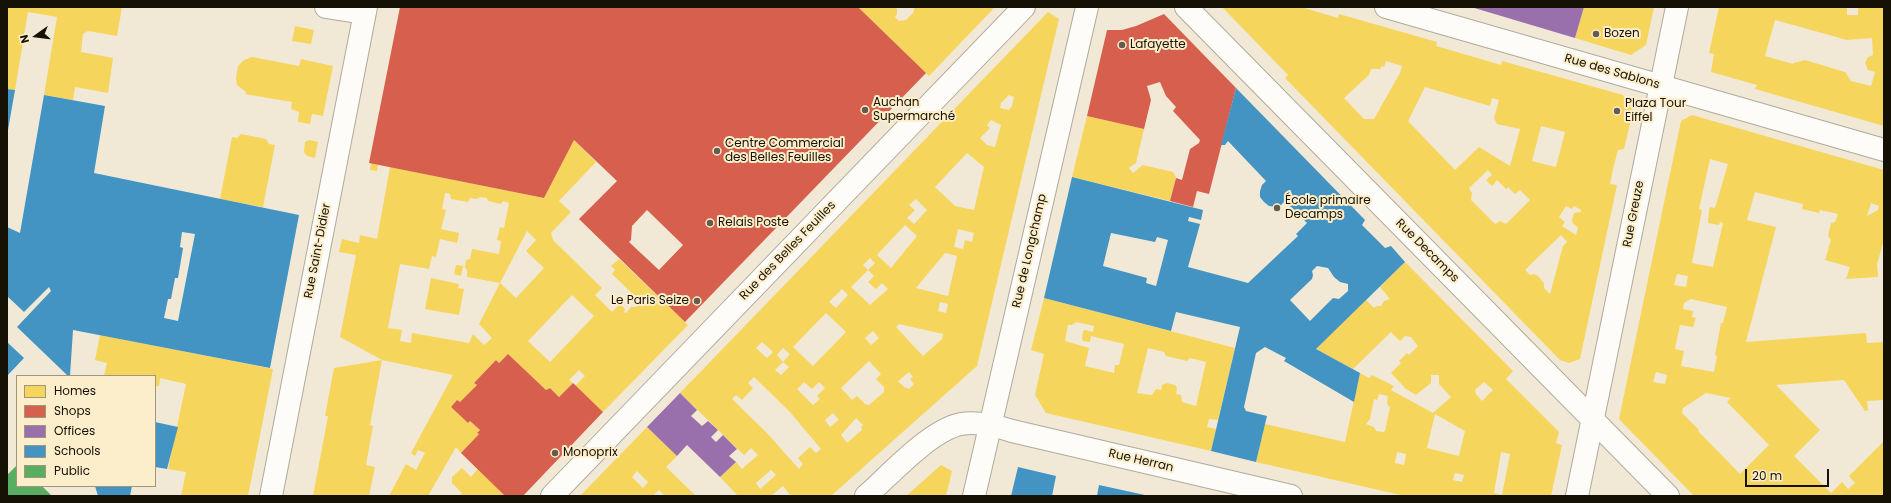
<!DOCTYPE html>
<meta charset="utf-8">
<style>
body{margin:0}
#map{position:relative;width:1891px;height:503px;overflow:hidden;background:#f1e9d6;font-family:Poppins,sans-serif}
canvas{display:block}
.frame{position:absolute;inset:0;border:8px solid #161105;pointer-events:none}
.legend{position:absolute;left:16px;top:375px;width:140px;height:112px;box-sizing:border-box;background:#fceecb;border:1px solid #a0967c;margin:0;padding:5px 7px;list-style:none;font-size:12px;color:#161105}
.legend li{display:flex;align-items:center;gap:8px;height:20px}
.legend b{width:20px;border:1px solid #a0967c}
.north{position:absolute;left:16px;top:16px;width:40px;height:40px;-webkit-text-stroke:3px #fceecb;paint-order:stroke;rotate:256deg;font-size:11px;font-weight:700;line-height:16px;text-align:center;color:#161105}
.north::after{content:'';display:block;margin:auto;width:14px;height:18px;background:#161105;clip-path:polygon(50% 0,100% 100%,50% 72%,0 100%)}
.scale{position:absolute;left:1745px;top:469px;width:84px;height:18px;box-sizing:border-box;border:2px solid #161105;border-top:0;padding-left:5px;font-size:12px;line-height:14px;white-space:nowrap;color:#161105;-webkit-text-stroke:3px #fceecb;paint-order:stroke}
</style>
<div id="map">
<canvas width="1891" height="503"></canvas>
<div class="frame"></div>
<ul class="legend">
<li><b style="height:11px;background:#f6d55c"></b>Homes</li>
<li><b style="height:11px;background:#d6604d"></b>Shops</li>
<li><b style="height:11px;background:#9970ab"></b>Offices</li>
<li><b style="height:11px;background:#4393c3"></b>Schools</li>
<li><b style="height:11px;background:#5aae61"></b>Public</li>
</ul>
<div class="north">N</div>
<div class="scale">20 m</div>
</div>
<script>
const context = document.querySelector('canvas').getContext('2d');
context.lineJoin = 'round';
function fillPath(path, color) { context.fillStyle = color; context.fill(path, 'evenodd'); }
function trace(path, color, width, dash) { context.strokeStyle = color; context.lineWidth = width; context.lineCap = dash ? 'butt' : 'round'; context.setLineDash(dash || []); context.stroke(path); }
function label(font, color, halo, rows, align = 'center') {
  context.font = font + ' Poppins,sans-serif'; context.lineWidth = 4; context.setLineDash([]); context.textBaseline = 'middle'; context.strokeStyle = halo; context.fillStyle = color; for (const [text, x, y, turn = 0] of rows) {
    context.save(); context.translate(x, y); context.rotate((+turn || 0) * Math.PI / 180); context.textAlign = isNaN(turn) ? turn : align; if (halo) context.strokeText(text, 0, 0); context.fillText(text, 0, 0); context.restore();
  }
}
fillPath(new Path2D(`
 M7 7H122L117 36 88 31 83 34 81 52 113 58 108 93 75 87 73 100 44 95 57 17 28 12 15 90 7 89Z
 M858 7H895L897 9V14L895 17 899 21 906 20 913 13 915 7H995L929 76Z
 M1222 7H1301L1338 18 1339 14 1437 42 1436 46 1467 55 1501 65 1502 61 1623 95 1633 111 1624 149 1618 150 1613 169 1610 184 1617 185 1580 359 1569 363 1560 360 1285 78 1288 75ZM1386 61 1402 66 1400 73 1374 119H1364L1344 98 1369 75 1371 69H1380L1382 66 1384 67ZM1425 87 1490 106 1492 98 1499 100 1494 118 1497 124 1520 129 1510 166 1479 147 1455 170 1408 121ZM1541 126 1565 132 1556 167 1532 161ZM1488 170 1492 175 1486 180 1492 186 1497 180 1506 189 1508 187 1515 194 1520 190 1530 200 1506 224 1500 221 1495 224 1471 200 1472 193 1469 188ZM1566 206 1572 209 1574 206 1581 210V212L1574 213 1572 220 1573 224 1578 227 1576 235 1562 226 1565 222 1559 217ZM1561 235 1567 242 1563 246 1550 294 1544 288V283L1538 276 1534 274 1530 275 1525 270Z
 M1584 7H1654L1646 45 1631 55 1575 38Z
 M1719 7H1847V15H1858V7H1884V126L1755 89 1757 85 1711 72 1714 54 1709 53ZM1775 20 1847 40 1872 38 1873 55 1868 57 1865 63 1868 70 1875 72 1871 86 1851 81 1845 72 1805 60 1794 63 1793 64 1765 56Z
 M1048 12 1059 19 977 366 831 496H791L783 486 771 496H738L720 477 736 462 742 469 758 455 751 448 744 455 680 393ZM1009 95 1014 97 1012 106 1009 110 1000 108 1001 103ZM991 120 1001 125 995 147 987 145 980 138 990 128 987 125ZM967 153 984 167 974 210 955 206 935 187ZM916 199 927 210 914 224 907 218 915 210 909 205ZM905 225 917 236 891 268 877 255ZM958 229 974 233 972 242 965 240 963 249 954 247ZM945 253 957 256 948 296 916 288ZM870 258 875 263 868 270 874 276 868 282 876 289 882 283 888 289 870 305 851 287 868 270 863 265ZM842 289 848 295 836 308 829 302ZM940 302 948 304 946 313 938 311ZM826 313 846 332 813 366 793 347ZM899 324 943 334 942 339 923 356 896 327ZM873 331 879 338 871 345 865 338ZM762 342 773 352 767 358 756 348ZM783 348 790 354 783 362 789 367 781 375 775 370 783 362 777 355ZM869 361 881 374 876 379 884 387V392L869 405 865 404 857 396 852 400 841 388ZM909 372 913 377 910 379 914 384 909 389 904 387 898 381ZM754 377 789 411 821 449 816 453 810 447 798 458 803 464 799 469 767 433 732 399 736 395 742 400 753 388 748 383ZM804 382 812 389 819 382 825 388 817 396 820 399 813 405 797 389ZM833 413 839 420 830 427 825 420ZM856 418 863 425 861 427 862 430 847 443 841 435ZM771 470 776 475 760 489 756 483Z
 M295 26 314 30 311 44 292 41Z
 M252 57 299 66 301 59 333 66 323 116 312 114 310 124 298 122 299 112 291 109 292 102 245 94 246 92 237 85 236 78 238 66 244 60Z
 M1692 115 1884 170V240L1877 264 1878 277 1846 279 1850 267 1825 260 1831 240 1828 236 1831 223 1835 222 1838 214 1820 210 1819 213 1802 209 1803 204 1755 192 1747 220 1776 227 1746 342 1866 333 1867 343 1884 342V400L1867 401 1868 410 1865 411 1844 380 1776 385 1820 430 1794 456 1831 493 1842 482 1848 489 1855 483 1849 476 1884 441V496H1694L1619 419 1681 121ZM1710 159 1728 164 1715 208 1710 207 1709 211 1708 223 1719 225 1720 222 1723 223 1713 267 1692 263 1702 210 1699 209ZM1871 203 1879 206 1878 210 1867 216ZM1677 274 1688 276 1686 287 1674 285ZM1691 299 1727 307 1723 323H1721L1715 355 1717 356 1714 372 1681 366 1684 351 1675 349 1680 325 1693 327 1696 318 1692 317 1693 311 1683 309 1684 303ZM1656 372 1667 375 1665 384 1653 382ZM1706 393 1731 398 1727 402 1769 445 1740 474 1698 431 1699 430 1682 413 1683 408Z
 M1087 116 1144 129 1136 163 1129 168 1133 173 1143 165 1173 172 1176 177 1170 201 1072 177Z
 M241 134 266 139 269 144 275 145 263 207 220 199 232 137 237 138Z
 M309 140 318 142 315 158 307 156 304 152 305 142Z
 M574 140 596 162 559 201 571 212 551 233 553 240 602 288 595 295 612 312 620 304 625 309 624 312 626 313 631 307H636L641 302 612 274 615 270 611 266 619 259 688 325 603 412 575 386 585 376 579 370 569 380 573 383 559 397 550 388 546 390 508 354 499 363 496 360 474 383 477 385 460 402 457 400 451 407 468 423 470 421 480 430 477 433 479 434 461 453 456 447 428 496H389L406 464 416 470 425 453 418 450 415 456 411 453 453 375 382 360 340 337 356 255 339 252 342 239 359 243 360 235 377 239 390 167 544 198ZM445 193 450 194 451 199 468 202 470 198 476 199 481 197 487 198 488 201 501 204 503 201 509 203 504 228 500 227 497 240 501 241 499 254 472 249 470 259 466 260 465 267 467 270V277L500 283 479 324 492 338 484 345 473 334 469 343 412 333 411 343 400 341 402 330 388 328 400 264 429 269 432 256 436 257 440 239 457 243 459 233 441 229 446 210 442 209ZM527 231 536 240 526 251 544 268 516 298 500 283ZM572 295 594 316 550 362 528 341Z
 M371 163 378 165 377 171 370 170Z
 M1405 262 1513 371 1506 379 1559 432 1556 443 1562 445 1551 496H1405L1256 462 1265 424 1345 442 1360 373 1369 378 1372 375 1394 386 1391 390 1433 413 1451 397 1439 384V375H1431V383L1416 395 1406 389 1391 373 1401 363 1399 361 1407 353 1409 355 1418 346 1411 337 1405 336 1400 341 1391 332 1353 369 1316 349 1366 300 1374 308 1377 306H1381L1384 301 1390 299 1380 287ZM1484 382 1493 390 1482 401 1476 394 1475 390ZM1379 394 1388 396 1387 404 1390 407 1385 431 1383 432 1376 431 1374 427 1366 424 1370 419 1374 399 1377 400ZM1435 414 1465 431 1459 456 1427 448ZM1397 452 1406 454 1404 465 1395 463ZM1501 452 1510 454 1502 495 1494 493ZM1455 473 1464 475 1462 482 1453 480Z
 M456 265 463 266 461 276 454 274Z
 M431 278 459 284 458 288 464 289 459 315 425 309Z
 M1044 298 1235 348 1218 420 1209 419 1207 427 1216 429 1211 451 1046 413 1035 395 1044 354 1031 350ZM1076 322 1094 326 1093 332 1085 330 1083 331 1082 338 1083 341 1090 342 1091 336 1124 344 1119 365H1115L1114 373 1085 366 1089 348 1065 341 1068 325H1072ZM1148 348 1164 352 1166 356 1187 361 1190 358 1206 362 1196 406 1182 402 1181 395 1176 394 1177 388 1175 385 1167 383 1162 385 1161 390 1156 389 1152 395 1137 393Z
 M100 335 273 369 248 496H181L186 472 168 469 186 384 160 378 159 386H155V376H104L107 363 95 360Z
 M382 360 370 425 373 426 366 465 375 467 369 496H313L328 416H325L334 368Z
 M647 427 677 456 666 467 696 496H665L659 490 653 496H580ZM637 471 648 482 643 488 632 477Z
 M941 465 952 471 946 496H906Z
 M462 468 471 477 478 469 505 496H459L462 493 452 483V477Z`), '#f6d55c');
fillPath(new Path2D(`
 M400 7H858L926 73 685 322 579 219 617 181 574 140 544 198 369 163ZM647 210 683 245 659 270 629 242 631 240 632 226Z
 M1164 14 1236 88 1209 194 1197 191 1193 207 1170 201 1176 178 1182 180 1190 149 1199 143 1200 140 1173 111 1176 107 1166 96 1160 82 1147 86 1151 100 1144 129 1087 116 1107 30H1122L1136 26Z
 M508 354 546 390 550 388 559 397 573 383 603 412 523 496H505L461 453 479 434 477 433 480 430 470 421 468 423 451 407 457 400 460 402 477 385 474 383 496 360 499 363Z`), '#d6604d');
fillPath(new Path2D(`
 M1471 7H1584L1575 38Z
 M680 393 697 410 691 416 702 426 708 421 718 430 711 437 716 442 723 435 737 449 729 456 736 462 720 477 687 445 677 456 647 427Z`), '#9970ab');
fillPath(new Path2D(`
 M1236 88 1365 220 1362 225 1385 248 1391 246 1405 262 1316 349 1360 373 1354 402 1284 361 1286 358 1265 347 1256 353 1244 407 1246 411 1267 416 1256 462 1211 451 1240 327 1176 312 1171 331 1044 298 1072 177 1203 210 1201 220 1189 217 1188 221 1200 224 1188 267 1248 283 1298 236 1296 234 1307 223 1285 201 1281 205 1275 207 1269 206 1264 202 1260 197V191L1262 185 1266 181 1228 141 1225 145H1221ZM1111 233 1155 242 1157 237 1168 240 1156 286 1146 283 1147 278 1103 266ZM1317 266 1328 268 1334 277 1340 282 1348 284V291L1339 299 1333 298 1310 321 1290 300 1312 279 1313 275 1312 271Z
 M7 89 15 90 8 130H7Z
 M44 95 105 106 94 173 299 215 270 368 73 330 70 376H68L17 327 51 291 49 287 24 312 7 296V227L20 233ZM182 232 195 234 178 321 164 318 168 299H171L175 278H178L183 248 180 247Z
 M7 342 24 358 7 376Z
 M155 422 178 427 167 469 155 467Z
 M1018 467 1056 476 1052 496H1011Z
 M1099 485 1145 495V496H1097Z
 M95 486H132L130 496H98Z`), '#4393c3');
fillPath(new Path2D(`
 M17 465V486H42L52 496H7V475Z`), '#5aae61');
const street = new Path2D(`
 M326 7 364 13
 M1186 7 1668 496
 M1386 7 1884 150
 M271 496 366 7
 M552 496 1024 7
 M866 496C890 475 930 430 961 424 978 421 997 426 1012 431L1291 496
 M1577 496 1677 7`);
const secondary = new Path2D(`
 M974 496 1087 7`);
trace(street, '#b0aa9b', 24);
trace(secondary, '#b0aa9b', 24);
trace(street, '#fdfcf9', 22);
trace(secondary, '#fdfcf9', 22);
for (const [x, y, r, color] of [
 [1596,34,4,"#635d4e"],
 [1122,45,4,"#635d4e"],
 [865,110,4,"#635d4e"],
 [1617,111,4,"#635d4e"],
 [717,151,4,"#635d4e"],
 [1277,208,4,"#635d4e"],
 [710,223,4,"#635d4e"],
 [697,301,4,"#635d4e"],
 [555,453,4,"#635d4e"]
]) { const dot = new Path2D(); dot.arc(x, y, r, 0, 2 * Math.PI); context.fillStyle = color; context.fill(dot); trace(dot, '#fceecb', 1.5); }
label('12px', '#161105', '#fceecb', [
 ["Bozen",1604,34],
 ["Lafayette",1130,45],
 ["Auchan",873,103],
 ["Supermarché",873,117],
 ["Plaza Tour",1625,104],
 ["Eiffel",1625,118],
 ["Centre Commercial",725,144],
 ["des Belles Feuilles",725,158],
 ["École primaire",1285,201],
 ["Decamps",1285,215],
 ["Relais Poste",718,223],
 ["Le Paris Seize",689,301,"right"],
 ["Monoprix",563,453]
], 'left');
label('12px', '#161105', '#fceecb', [
 ["Rue des Sablons",1612,72,16],
 ["Rue Greuze",1634,214,-79],
 ["Rue Saint-Didier",318,251,-79],
 ["Rue des Belles Feuilles",788,251,-46],
 ["Rue de Longchamp",1030,251,-77],
 ["Rue Decamps",1427,251,45],
 ["Rue Herran",1141,461,13]
]);
</script>
